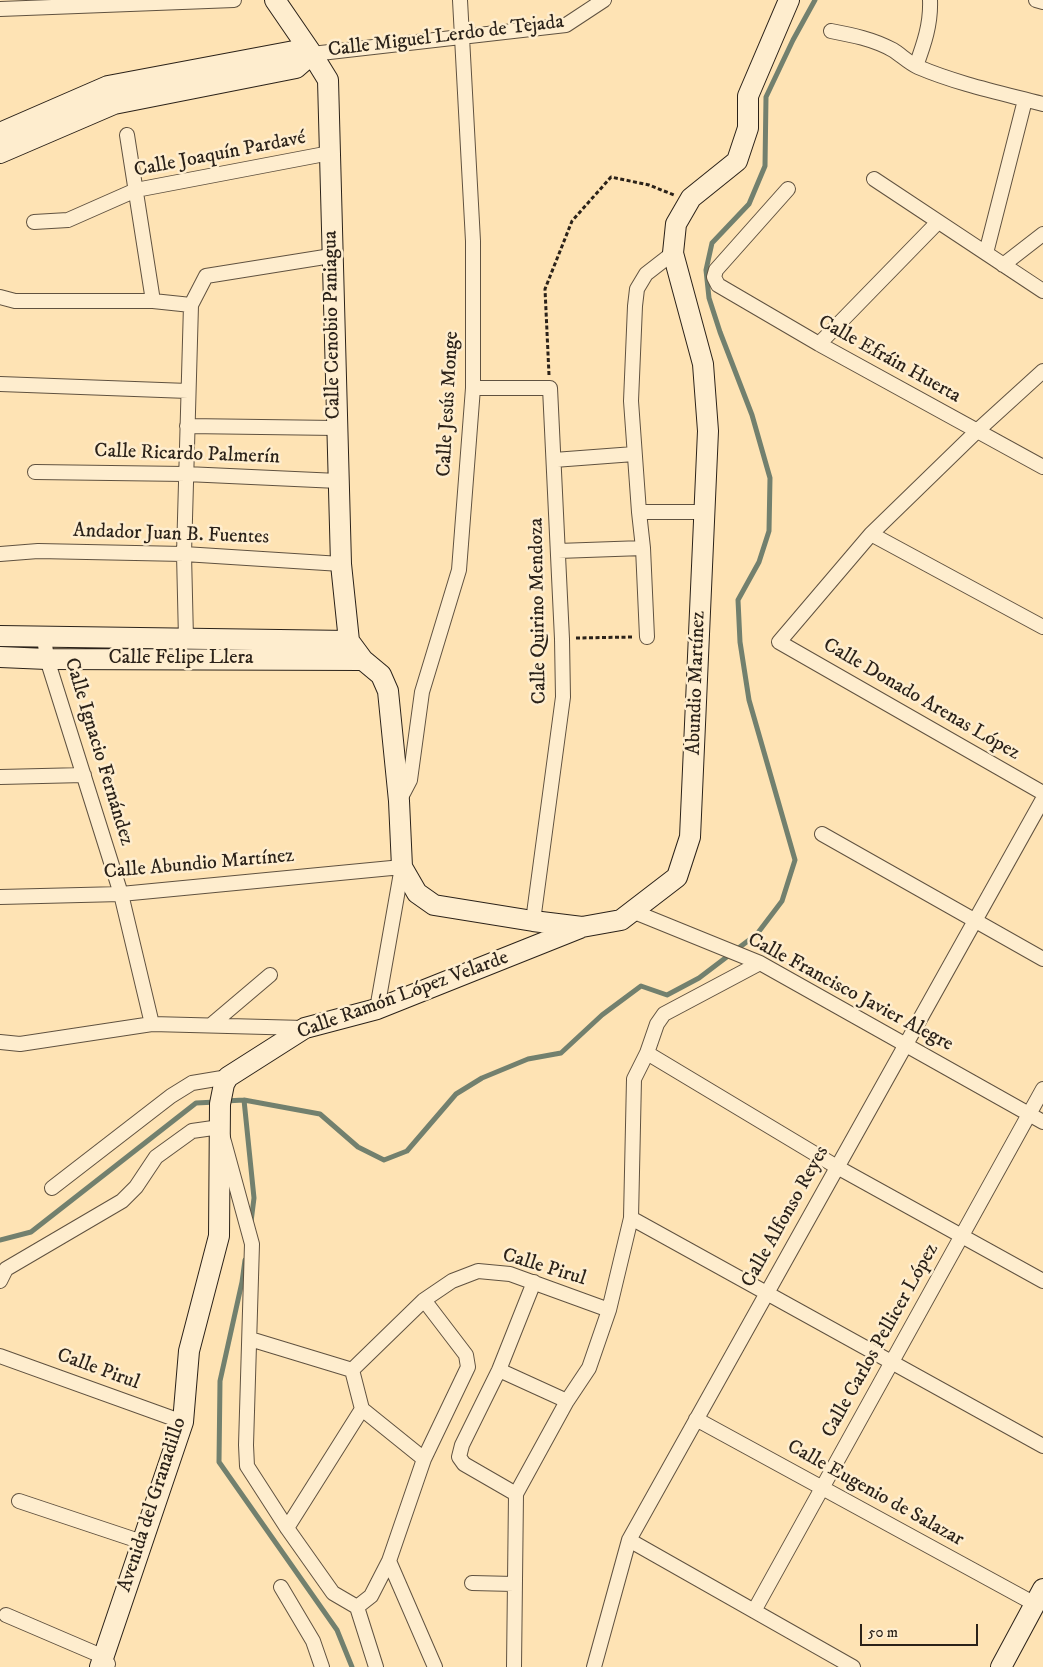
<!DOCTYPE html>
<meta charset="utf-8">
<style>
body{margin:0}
#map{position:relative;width:1043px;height:1667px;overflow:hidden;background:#fee3b4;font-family:"IM FELL DW Pica",serif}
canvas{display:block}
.scale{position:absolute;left:860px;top:1624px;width:118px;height:22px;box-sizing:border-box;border:2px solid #2b2219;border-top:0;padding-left:6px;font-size:15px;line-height:18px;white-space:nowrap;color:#2b2219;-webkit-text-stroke:4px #feedce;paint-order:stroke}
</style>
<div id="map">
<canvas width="1043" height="1667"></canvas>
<div class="scale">50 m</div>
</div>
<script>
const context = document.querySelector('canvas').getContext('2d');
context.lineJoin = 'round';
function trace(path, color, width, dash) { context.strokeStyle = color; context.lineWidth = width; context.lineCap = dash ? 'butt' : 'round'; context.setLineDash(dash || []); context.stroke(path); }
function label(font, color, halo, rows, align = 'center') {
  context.font = font + ' "IM FELL DW Pica",serif'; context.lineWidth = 5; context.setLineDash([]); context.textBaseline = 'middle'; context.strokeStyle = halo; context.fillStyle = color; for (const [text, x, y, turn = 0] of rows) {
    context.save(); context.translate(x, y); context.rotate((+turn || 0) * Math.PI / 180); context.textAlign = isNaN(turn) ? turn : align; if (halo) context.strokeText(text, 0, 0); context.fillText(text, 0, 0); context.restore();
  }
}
trace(new Path2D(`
 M244 1100 254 1198 251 1222
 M225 1101 244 1100 320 1114 358 1147 384 1160 407 1151 456 1094 482 1078 528 1059 561 1053 602 1015 641 986 667 995 699 978 757 934 782 901 795 860 749 700 740 642 738 600 759 562 769 531 770 478 752 415 720 332 709 298 706 270 712 243 749 204 765 166 766 97 793 40 815 0
 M0 1240 31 1232 196 1103 216 1102
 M245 1260 242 1282 220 1381 219 1462 337 1630 352 1667`), '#72806e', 5);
const street = new Path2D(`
 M1036 0 1043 2
 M0 9 234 0
 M831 31C852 35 873 39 893 50 901 55 909 63 918 67 958 84 1001 93 1043 104
 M312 54 566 25 604 0
 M916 66C924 44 931 24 930 0
 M127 135 153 301
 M874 179 1043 291
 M788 189 716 270 714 277 718 285 819 344 1043 467
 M34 222 68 220 136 190 330 153
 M986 253 1025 100
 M1003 265 1043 234
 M0 297 15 301H153L191 305
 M819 344 938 222
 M1043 371 977 431 871 534 779 642 1043 793
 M0 384 188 391
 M473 388H550L562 639 563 697 533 921
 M187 426 336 428
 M554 460 634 454
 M35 472 186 474 338 481
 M639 512H703
 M871 534 1043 627
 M558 551 643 548
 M0 554 38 551 184 554 341 564
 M44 637 47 659 121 894 152 1024
 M647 637 643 548 639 512 631 401 635 306 637 289 646 274 673 253
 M186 639 184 554 191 305 206 276 331 256
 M0 777 84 775
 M399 801 410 780 422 692 459 570 473 388V241L460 0
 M822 834 1043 959
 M0 897 121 894 402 867 377 1009
 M632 911 760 963 1043 1122
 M211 1025 270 975
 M0 1042 20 1044 152 1024 304 1028
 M647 1053 837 1167 1043 1281
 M52 1188 171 1096 192 1083 228 1077
 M631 1218 1043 1446
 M0 1281 6 1269 122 1201 136 1187 156 1157 192 1131 220 1127 252 1244 246 1445 247 1466 287 1528 333 1593 357 1607 376 1667
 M250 1339 352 1370 362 1409 424 1459
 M0 1356 183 1422
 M352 1370 424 1300 452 1281 478 1271 510 1274 609 1310
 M499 1370 567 1401
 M696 1419 1035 1604
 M516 1494 464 1464 459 1457 462 1445 499 1370 534 1282
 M19 1501 142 1542
 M287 1528 362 1409
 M629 1540 853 1667
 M389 1561 435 1667
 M472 1583 514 1584
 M281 1587 313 1641 322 1667
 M357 1607 371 1596 389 1561 424 1459 468 1367 466 1355 424 1300
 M754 1611 1043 1089
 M6 1615 104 1657 108 1664
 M514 1667 516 1494 567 1401 589 1368 609 1310 631 1218 634 1079 647 1053 657 1024 664 1014 760 963
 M594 1667 629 1540 1043 799`);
const secondary = new Path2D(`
 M275 0 312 54 328 80 341 564 349 641 363 660 381 675 388 691 399 801 402 867 417 893 434 905 533 921 582 927 621 920 677 877 690 837 708 431 703 364 673 253 676 224 691 198 737 161 748 128V96L789 0
 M0 133 108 86 294 51 312 54
 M0 153 114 104 296 68 312 54
 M0 636 349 641
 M0 657 47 659 363 660
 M100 1667 183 1422 189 1351 219 1236 220 1104 224 1084 228 1077 305 1028 377 1009 580 928
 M1001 1667 1043 1589`);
trace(street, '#605240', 16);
trace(secondary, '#2b2219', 22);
trace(new Path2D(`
 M549 375 545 289 572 221 611 177 649 185 674 195
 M576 638 634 637`), '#2b2219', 3, [4, 2.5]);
trace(street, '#feedce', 14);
trace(secondary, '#feedce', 20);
label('20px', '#2b2219', '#feedce', [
 ["Calle Miguel Lerdo de Tejada",446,37,-7],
 ["Calle Joaquín Pardavé",220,155,-11],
 ["Calle Cenobio Paniagua",333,325,-91],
 ["Calle Efráin Huerta",889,360,29],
 ["Calle Jesús Monge",449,404,-87],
 ["Calle Ricardo Palmerín",187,455,2],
 ["Andador Juan B. Fuentes",171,535,2],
 ["Calle Quirino Mendoza",539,611,-91],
 ["Calle Felipe Llera",181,659],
 ["Abundio Martínez",697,683,-88],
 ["Calle Donado Arenas López",921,700,30],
 ["Calle Ignacio Fernández",98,752,73],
 ["Calle Abundio Martínez",199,865,-5],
 ["Calle Francisco Javier Alegre",850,993,28],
 ["Calle Ramón López Velarde",403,996,-20],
 ["Calle Alfonso Reyes",786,1217,-61],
 ["Calle Pirul",544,1268,17],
 ["Calle Carlos Pellicer López",881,1341,-61],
 ["Calle Pirul",98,1370,20],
 ["Calle Eugenio de Salazar",875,1494,29],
 ["Avenida del Granadillo",153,1505,-72]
]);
</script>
